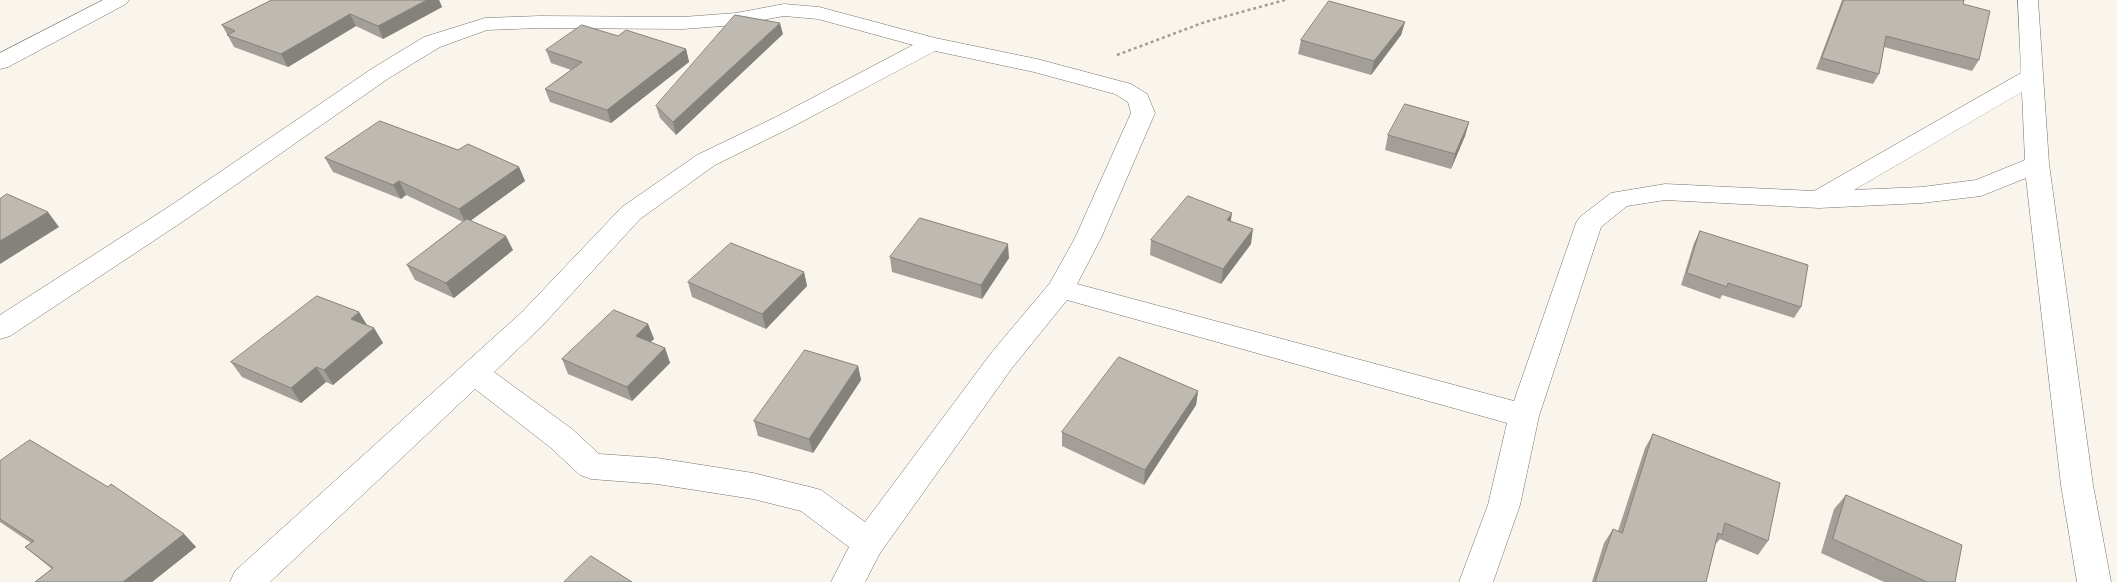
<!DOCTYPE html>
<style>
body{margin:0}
canvas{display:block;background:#faf5ec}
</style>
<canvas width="2117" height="582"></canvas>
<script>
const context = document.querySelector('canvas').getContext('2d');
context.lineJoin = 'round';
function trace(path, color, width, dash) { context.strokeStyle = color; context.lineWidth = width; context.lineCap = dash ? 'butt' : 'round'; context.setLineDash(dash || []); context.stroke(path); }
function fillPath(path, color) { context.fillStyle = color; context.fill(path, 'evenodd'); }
const street = new Path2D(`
 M103 0H129L126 4 8 67 0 69V53Z
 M2018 0H2038L2049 164 2093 485 2111 582H2077L2061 485 2026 178 1981 196 1922 203 1819 208 1665 200 1627 206 1601 227 1539 416 1520 505 1493 582H1459L1488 505 1507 423 1067 300 1012 368 880 553 865 582H831L849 547 801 511 753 499 657 484 591 479 580 475 550 447 475 389 270 582H230L235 571 522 312 622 207 697 155 776 117 913 45 818 19 784 16 736 25 683 29 540 28 487 30 440 47 389 78 188 218 10 336 0 339V315L170 206 373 68 424 37 485 18 540 16 683 17 736 13 784 4 819 7 935 38 1037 59 1131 84 1147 94 1155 113 1101 238 1077 284 1514 401 1576 223 1580 217 1611 193 1665 184 1814 191 2021 73ZM935 51 1034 72 1115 94 1128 102 1131 113 1075 238 1050 283 992 352 865 522 821 490 810 487 753 473 657 458 599 454 572 429 494 372 542 326 640 219 715 165 792 127ZM2022 92 2025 160 1976 180 1922 187 1854 190Z`);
trace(street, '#76726a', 1);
trace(new Path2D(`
 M1117 55 1205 22 1285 0`), '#a19e97', 2.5, [3, 3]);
fillPath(street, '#fff');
fillPath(new Path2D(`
 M272 0H439L442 7 383 39 356 26 288 67 234 47 222 25Z
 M1842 0H1964L1963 4 1979 60 1972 71 1884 47 1879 74 1873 84 1816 69Z
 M1405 22 1401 35 1371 75 1298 54 1301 40Z
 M783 34 676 135 660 118 656 106Z
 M618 36 686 49 689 62 611 123 550 102 545 89 571 70 551 63 546 50Z
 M1469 122 1465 136 1451 169 1385 150 1388 135Z
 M458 150 519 167 525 181 470 221 513 250 454 298 415 280 407 265 463 222 406 195 401 199 333 172 325 158Z
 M1231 221 1251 244 1221 284 1150 255 1151 240Z
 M1700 231 1801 307 1794 318 1722 295 1720 299 1681 285 1694 243Z
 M890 257 1009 258 982 299 892 272Z
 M804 272 807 286 766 329 692 297 688 282Z
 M359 312 367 325 374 328 383 343 333 385 326 382 301 403 242 377 231 362Z
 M648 324 654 339 650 342 665 348 670 363 632 401 568 374 562 359Z
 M858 366 861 380 813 453 758 436 754 421Z
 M1198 391 1196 405 1144 485 1062 446V432Z
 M1653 434 1768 541 1758 555 1720 539 1715 545 1706 582H1592L1604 543 1613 529 1618 531 1645 448Z
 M0 461 184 534 196 547 152 582H35L52 569 25 547 31 543 0 522Z
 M1846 495 1955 582H1884L1821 553 1834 509Z`), '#a39f98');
fillPath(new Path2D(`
 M427 0H439L442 7 383 39 378 26Z
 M350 14 356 26 288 67 281 54Z
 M1405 22 1401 35 1371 75 1374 61Z
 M780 23 783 34 676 135 673 122Z
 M686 49 689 62 611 123 607 110Z
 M1469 122 1465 136 1451 169 1455 154Z
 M519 167 525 181 466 224 459 209Z
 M399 181 406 195 401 199 393 185Z
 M48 212 59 227 0 264V241Z
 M1232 213 1230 227 1227 220Z
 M1253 229 1251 244 1221 284 1223 269Z
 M506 236 513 250 454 298 446 283Z
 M1008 244 1009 258 982 299 981 285Z
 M804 272 807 286 766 329 762 314Z
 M359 312 368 327 351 319Z
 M648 324 654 339 641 351 636 336Z
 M374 328 383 343 333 385 324 370Z
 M665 348 670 363 632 401 627 387Z
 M858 366 861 380 813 453 809 439Z
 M316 367 326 382 301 403 291 388Z
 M1198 391 1196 405 1144 485 1145 470Z
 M184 534 196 547 152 582H123Z`), '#85827c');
const building = new Path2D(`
 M272 0H427L378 26 350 14 281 54 227 35 235 31 222 25Z
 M1844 0H1964L1963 4 1990 11 1979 60 1886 36 1879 74 1822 58Z
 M1329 1 1405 22 1374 61 1301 40Z
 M735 15 780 23 673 122 656 106Z
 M582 25 618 36 626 30 686 49 607 110 545 89 582 62 546 50Z
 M1405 104 1469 122 1455 154 1388 135Z
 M380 121 458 150 468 144 519 167 459 209 399 181 393 185 325 158Z
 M7 194 48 212 0 241V199Z
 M1188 196 1232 213 1227 220 1253 229 1223 269 1151 240Z
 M920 218 1008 244 981 285 890 257Z
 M467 219 506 236 446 283 407 265Z
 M1700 231 1808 265 1801 307 1728 283 1727 287 1687 273Z
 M731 243 804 272 762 314 688 282Z
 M317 296 359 312 351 319 374 328 324 370 316 367 291 388 231 362Z
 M614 310 648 324 636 336 665 348 627 387 562 359Z
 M805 350 858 366 809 439 754 421Z
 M1119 357 1198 391 1145 470 1062 432Z
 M1653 434 1780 483 1768 541 1725 523 1722 535 1718 533 1706 582H1595L1613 529 1622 533Z
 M30 440 108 487 111 484 184 534 123 582H35L53 568 25 547 34 541 0 519V461Z
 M1846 495 1962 545 1955 582H1927L1833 539Z
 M591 556 632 582H564Z`);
fillPath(building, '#beb9b1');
trace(building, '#85827c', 1);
</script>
